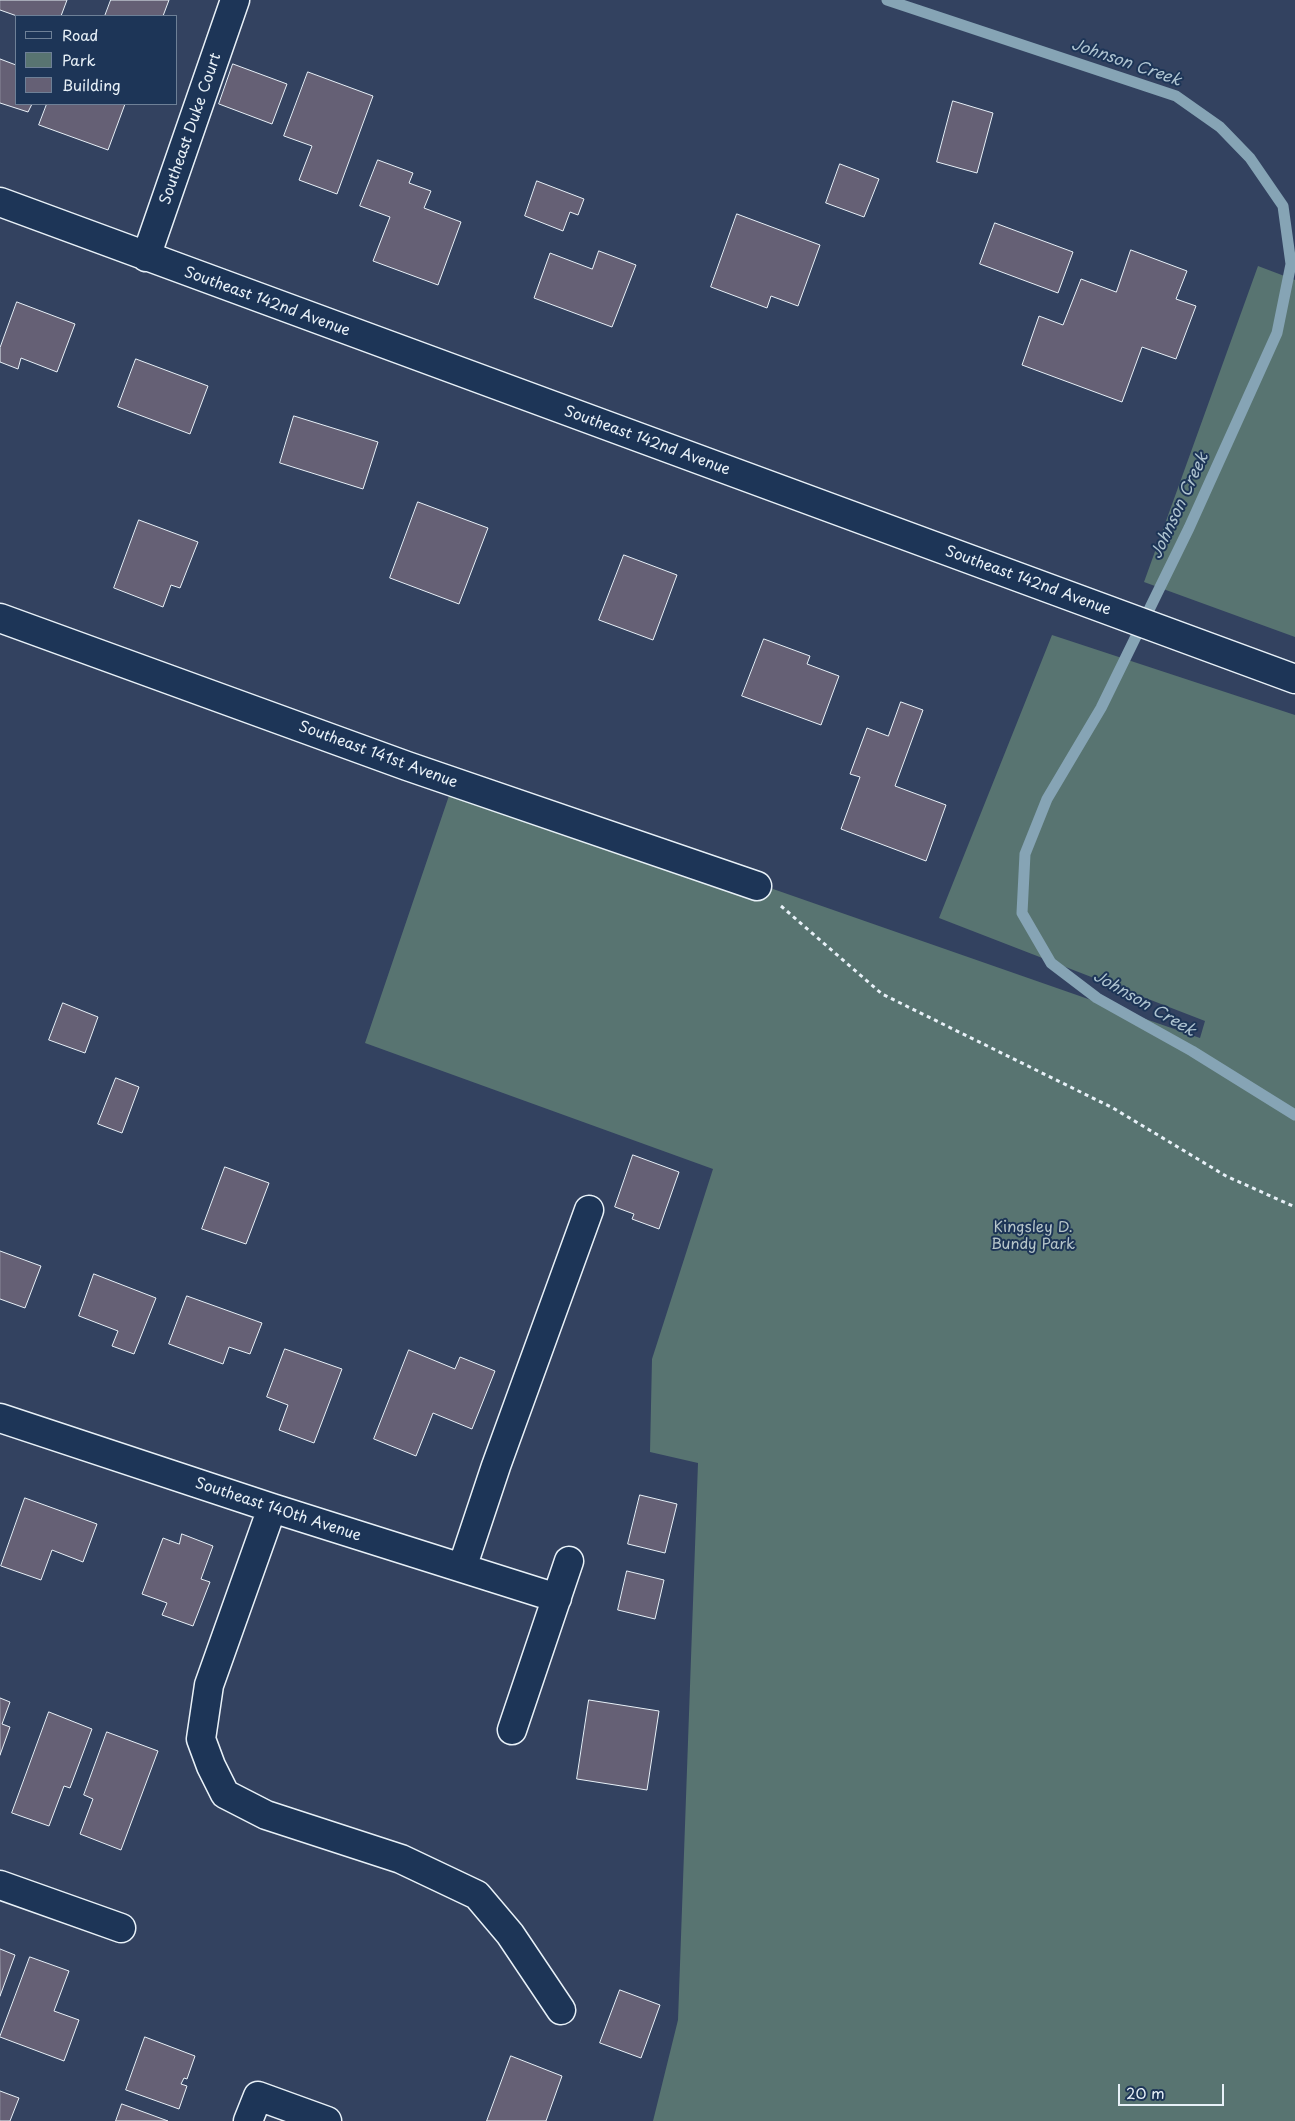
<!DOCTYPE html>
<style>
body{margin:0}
#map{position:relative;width:1295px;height:2121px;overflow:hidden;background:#334260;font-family:"Playpen Sans",sans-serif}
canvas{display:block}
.legend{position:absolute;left:15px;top:15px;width:162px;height:90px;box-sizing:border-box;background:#1d3557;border:1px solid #6e8097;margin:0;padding:6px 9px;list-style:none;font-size:15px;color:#e8f1f8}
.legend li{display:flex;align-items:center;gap:10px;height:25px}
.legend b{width:25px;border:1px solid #6e8097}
.scale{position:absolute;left:1118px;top:2084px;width:106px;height:22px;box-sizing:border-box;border:2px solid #e8f1f8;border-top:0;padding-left:6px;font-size:15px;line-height:18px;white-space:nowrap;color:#e8f1f8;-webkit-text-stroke:4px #1d3557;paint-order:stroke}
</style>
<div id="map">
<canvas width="1295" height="2121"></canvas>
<ul class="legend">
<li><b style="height:6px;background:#1d3557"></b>Road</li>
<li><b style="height:14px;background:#587471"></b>Park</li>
<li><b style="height:14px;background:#656075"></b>Building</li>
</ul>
<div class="scale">20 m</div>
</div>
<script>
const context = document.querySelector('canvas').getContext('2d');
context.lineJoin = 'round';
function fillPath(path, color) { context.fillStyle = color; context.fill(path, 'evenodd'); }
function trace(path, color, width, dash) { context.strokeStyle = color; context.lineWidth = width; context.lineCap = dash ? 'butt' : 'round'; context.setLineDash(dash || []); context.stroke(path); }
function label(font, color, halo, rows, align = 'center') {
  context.font = font + ' "Playpen Sans",sans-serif'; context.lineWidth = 4; context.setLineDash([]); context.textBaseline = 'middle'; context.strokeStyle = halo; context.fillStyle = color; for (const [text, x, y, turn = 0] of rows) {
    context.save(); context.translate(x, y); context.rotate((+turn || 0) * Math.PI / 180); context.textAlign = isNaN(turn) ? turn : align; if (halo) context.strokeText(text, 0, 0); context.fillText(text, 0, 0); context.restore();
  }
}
fillPath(new Path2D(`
 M1258 266 1295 280V637L1144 582Z
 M1052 635 1295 715V2121H653L678 2020 698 1463 650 1452 652 1359 713 1169 365 1043 455 778 1200 1038 1205 1021 939 918Z`), '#587471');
trace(new Path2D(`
 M887 0 1176 96 1220 127 1250 158 1283 206 1291 264 1277 333 1189 528 1101 708 1047 799 1025 854 1022 913 1051 963 1097 998 1192 1051 1295 1115`), '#86a4b5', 11);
const building = new Path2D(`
 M0 0H67L61 16H17L0 10Z
 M111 0H169L163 16H105Z
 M0 59 16 65V104H32L28 112 0 103Z
 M233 64 287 84 272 124 219 104Z
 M308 72 373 96 337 194 299 180 312 146 284 136Z
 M953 101 993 113 977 173 937 162Z
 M47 104H125L108 150 39 125Z
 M378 160 413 173 409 183 431 191 424 208 461 222 438 285 373 261 390 217 360 206Z
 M840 164 879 179 864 217 826 203Z
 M537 181 584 199 578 215 570 212 563 231 525 216Z
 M737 214 820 245 798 306 771 296 767 308 711 287Z
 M995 223 1073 252 1058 293 980 264Z
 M1131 250 1187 271 1176 299 1196 306 1176 359 1142 347 1122 402 1022 365 1039 316 1063 325 1081 279 1116 292Z
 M599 251 636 265 612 327 534 298 550 253 592 269Z
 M17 302 75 324 57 372 21 358 18 369 0 362V348Z
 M136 359 208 386 190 434 118 407Z
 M294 416 378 442 363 489 280 463Z
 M418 502 488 528 459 604 390 578Z
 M139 520 198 542 180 588 171 585 163 607 114 588Z
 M624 555 677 575 653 640 599 620Z
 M764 639 810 656 807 664 839 676 821 725 742 696Z
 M901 702 923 710 895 786 946 805 926 861 841 829 860 777 850 774 867 728 888 736Z
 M63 1003 98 1017 85 1053 49 1040Z
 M116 1078 139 1087 122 1133 98 1124Z
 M633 1155 679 1172 659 1229 632 1219 634 1214 615 1207Z
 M225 1167 269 1183 246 1244 202 1229Z
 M0 1251 41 1266 25 1308 0 1299Z
 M94 1274 156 1298 134 1354 112 1346 118 1331 79 1316Z
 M187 1296 262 1323 250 1354 229 1347 223 1364 169 1344Z
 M285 1349 342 1369 314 1443 279 1430 288 1405 267 1397Z
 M409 1350 455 1369 460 1357 495 1371 472 1429 433 1413 416 1456 374 1439Z
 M640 1495 677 1504 665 1553 628 1544Z
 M25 1498 97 1524 83 1562 52 1550 41 1580 1 1566Z
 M182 1534 213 1546 201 1579 210 1582 193 1626 162 1615 167 1603 142 1594 163 1538 179 1544Z
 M627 1571 664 1580 655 1619 618 1610Z
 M0 1698 10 1702 2 1724 10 1727 0 1755Z
 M589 1700 659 1711 647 1790 577 1779Z
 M49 1712 92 1729 70 1788 64 1786 49 1826 12 1813Z
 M107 1732 158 1751 121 1850 80 1834 93 1799 84 1795Z
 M0 1949 15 1955 0 1996Z
 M30 1957 69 1971 54 2011 79 2020 64 2061 0 2037Z
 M620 1990 660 2005 641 2058 600 2043Z
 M145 2037 195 2056 187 2079 184 2078 181 2084 187 2086 179 2109 126 2090Z
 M511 2056 562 2076 546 2121H487Z
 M0 2091 19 2098 10 2121H0Z
 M122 2104 168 2121H116Z`);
fillPath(building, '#656075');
trace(building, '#e8f1f8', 1);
const minor = new Path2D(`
 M0 202 1295 679
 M146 257 235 0
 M0 618 407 766 757 886
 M0 1418 272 1508 557 1598
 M272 1508 209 1685 201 1739 211 1766 225 1794 266 1815 401 1859 477 1895 510 1934 561 2010
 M462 1568 496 1466 589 1210
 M512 1730 569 1561
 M0 1885 121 1928
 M248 2121 258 2096 327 2121`);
trace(minor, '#e8f1f8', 31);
trace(new Path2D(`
 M781 906 882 994 1113 1108 1226 1176 1295 1207`), '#e8f1f8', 3, [4, 4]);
trace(minor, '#1d3557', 28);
label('15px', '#e8f1f8', '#1d3557', [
 ["Southeast Duke Court",191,129,-71],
 ["Southeast 142nd Avenue",267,302,20],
 ["Southeast 142nd Avenue",647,441,20],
 ["Southeast 142nd Avenue",1028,581,20],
 ["Southeast 141st Avenue",378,755,20],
 ["Southeast 140th Avenue",278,1510,18]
]);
label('15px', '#b6c5c9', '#1d3557', [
 ["Kingsley D.",1033,1228],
 ["Bundy Park",1033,1245]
]);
label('italic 16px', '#afc4d1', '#1d3557', [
 ["Johnson Creek",1126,63,19],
 ["Johnson Creek",1180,506,-65],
 ["Johnson Creek",1144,1004,30]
]);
</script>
